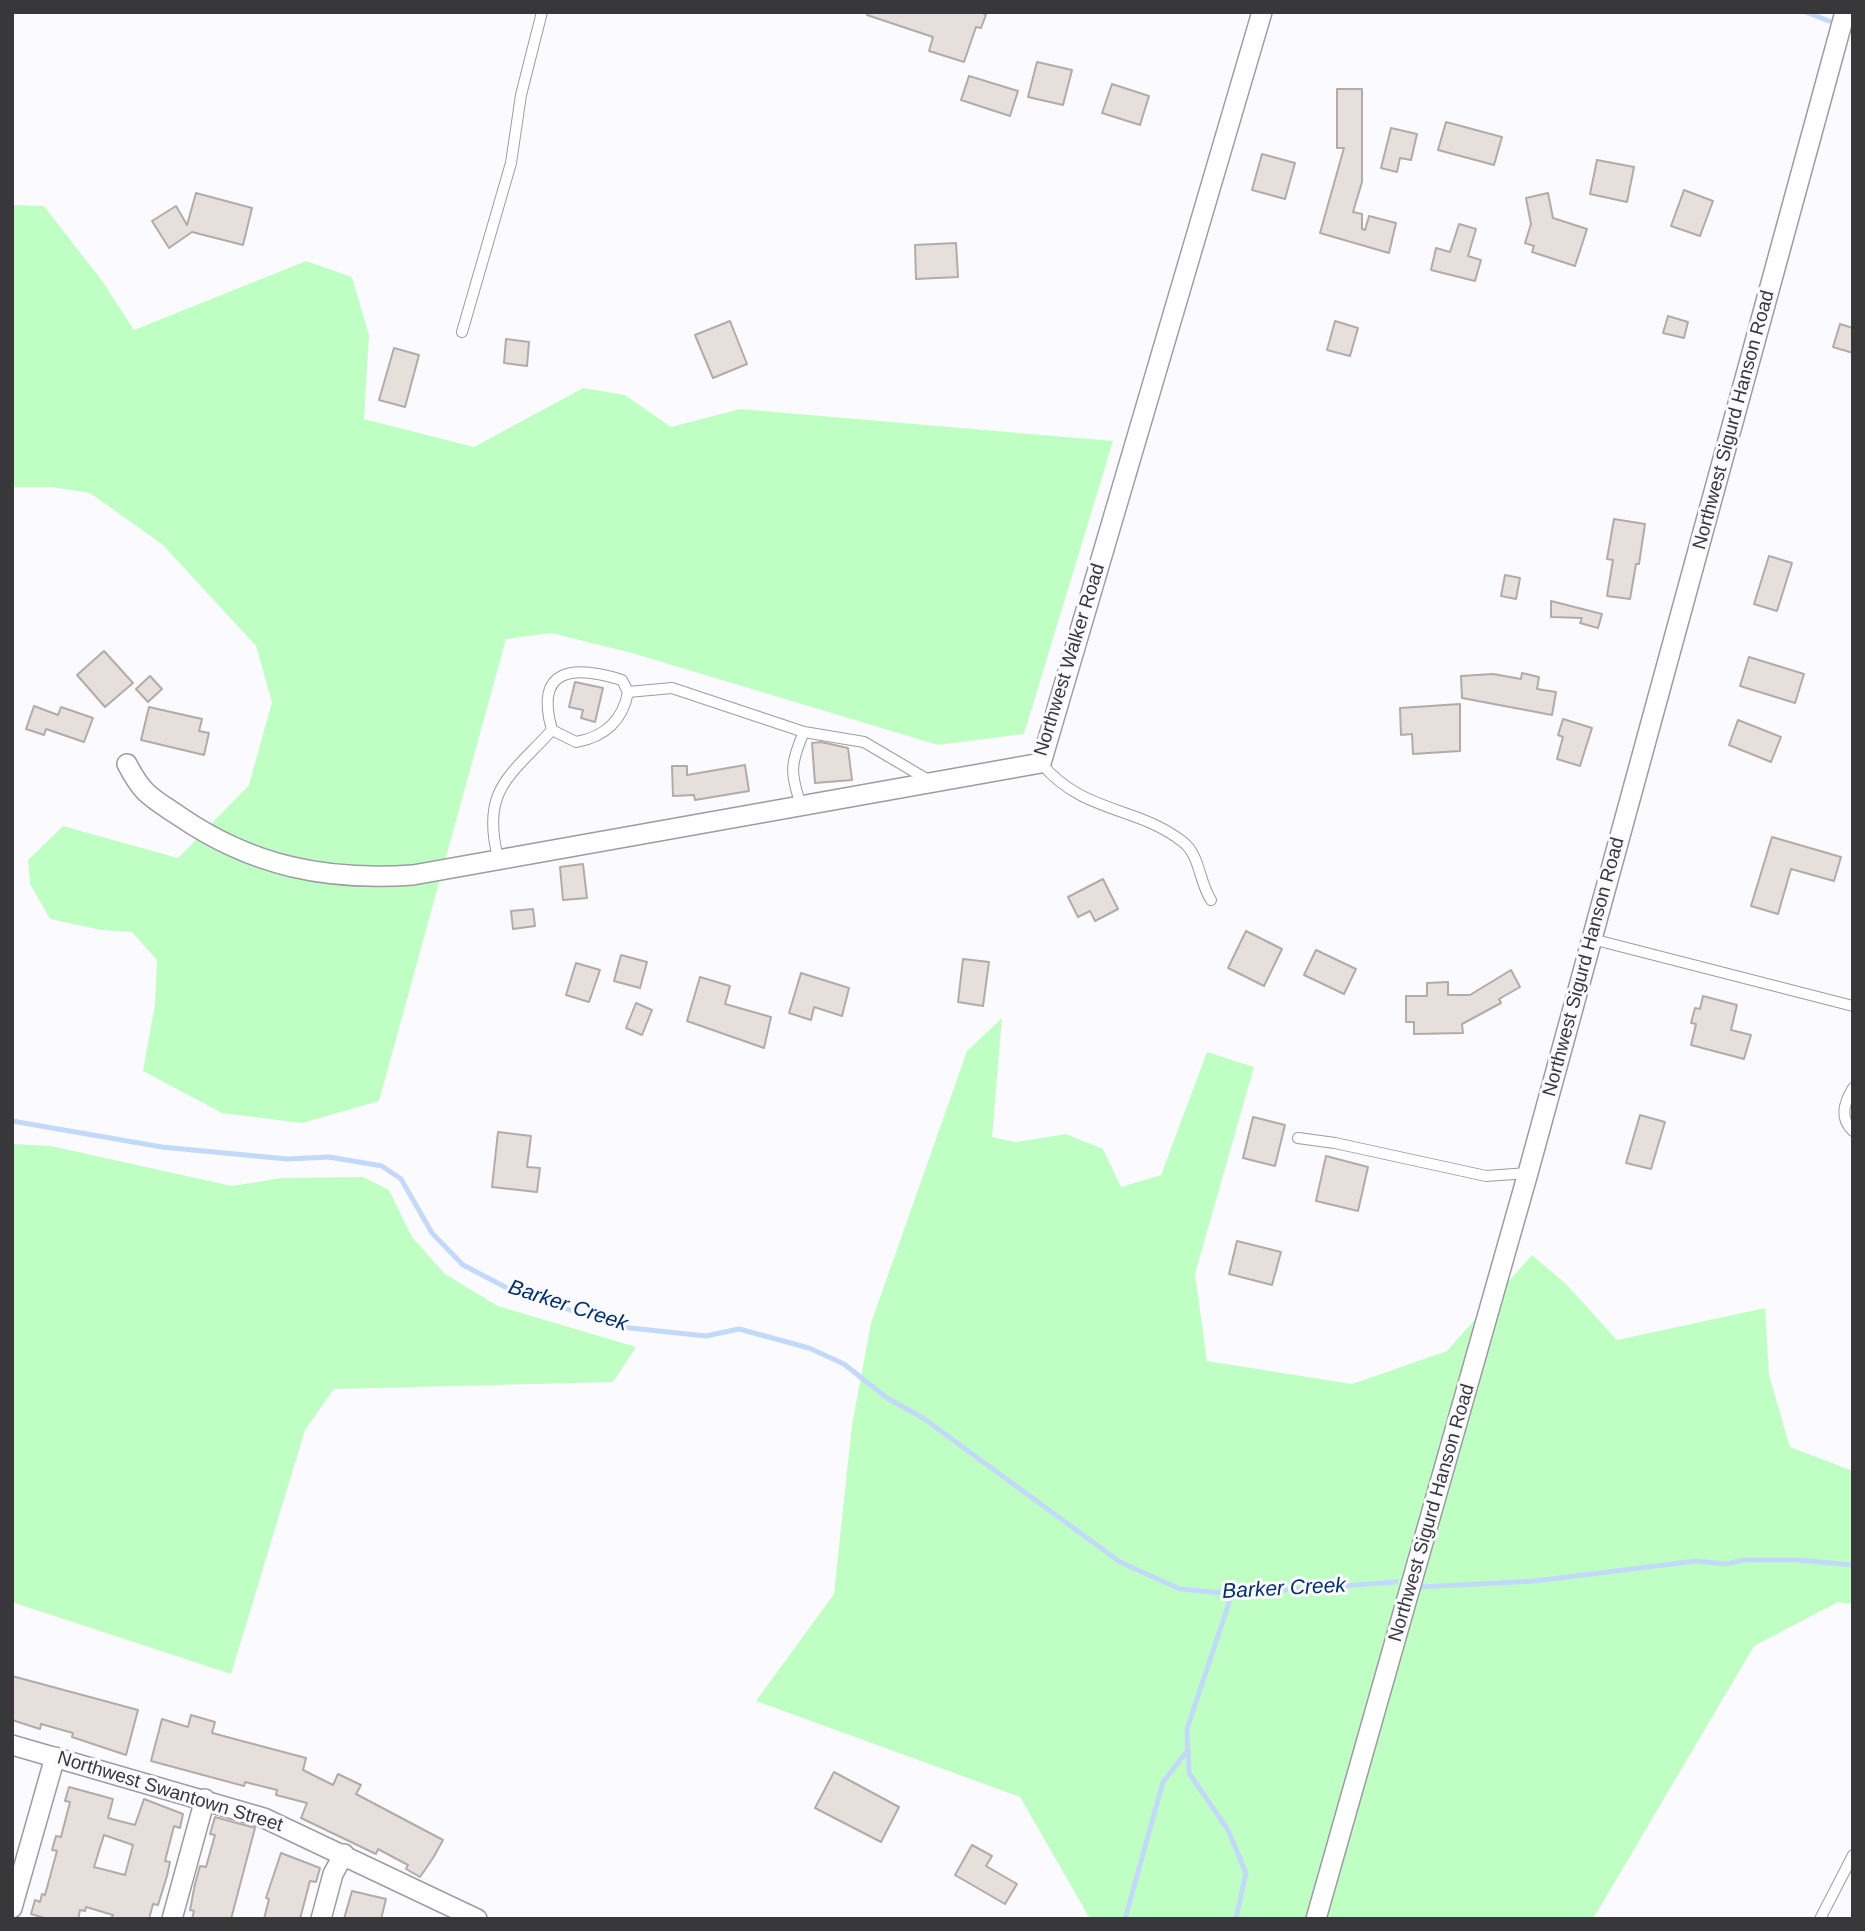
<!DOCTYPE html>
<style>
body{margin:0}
#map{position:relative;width:1865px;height:1931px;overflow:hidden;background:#fbfaff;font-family:Arial,sans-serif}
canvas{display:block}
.frame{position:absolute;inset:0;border:14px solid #38383b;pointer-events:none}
</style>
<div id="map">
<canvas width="1865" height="1931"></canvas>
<div class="frame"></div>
</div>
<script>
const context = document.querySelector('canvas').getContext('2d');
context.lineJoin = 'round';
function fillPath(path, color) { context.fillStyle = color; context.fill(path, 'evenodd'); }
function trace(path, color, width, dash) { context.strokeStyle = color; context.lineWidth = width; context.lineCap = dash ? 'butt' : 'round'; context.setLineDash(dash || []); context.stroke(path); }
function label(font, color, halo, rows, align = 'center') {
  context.font = font + ' Arial,sans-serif'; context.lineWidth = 6; context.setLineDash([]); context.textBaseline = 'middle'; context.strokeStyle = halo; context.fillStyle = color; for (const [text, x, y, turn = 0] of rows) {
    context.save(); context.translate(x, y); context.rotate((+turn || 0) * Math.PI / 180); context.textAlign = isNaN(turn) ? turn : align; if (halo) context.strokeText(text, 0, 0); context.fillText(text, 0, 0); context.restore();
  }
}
fillPath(new Path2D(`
 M12 205 44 206 103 282 134 330 306 261 352 277 369 335 364 419 474 447 583 388 625 395 671 427 740 409 1113 441 1024 734 938 745 632 653 551 633 506 639 379 1101 302 1123 222 1113 143 1071 155 1004 157 960 132 932 101 930 50 919 30 884 28 860 63 826 178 858 249 785 272 702 256 646 163 545 90 493 52 487H12Z
 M1002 1018 992 1137 1016 1142 1066 1134 1103 1149 1121 1187 1161 1175 1207 1052 1254 1067 1195 1274 1207 1361 1352 1384 1447 1351 1532 1255 1566 1284 1617 1340 1765 1308 1769 1375 1790 1447 1853 1471V1604L1838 1602 1754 1646 1593 1919H1090L1020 1797 756 1701 834 1594 852 1425 871 1323 967 1051Z
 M12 1144 51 1146 232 1186 282 1178 363 1177 389 1190 412 1237 445 1274 498 1306 636 1347 613 1382 334 1389 305 1430 231 1674 12 1602Z`), '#bfffc3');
trace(new Path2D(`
 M1806 12 1829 21
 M12 1121 162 1147 287 1159 329 1157 382 1166 401 1179 432 1233 463 1265 513 1291 621 1327 706 1336 739 1329 809 1348 844 1364 887 1398 923 1418 1120 1562 1180 1589 1232 1594 1396 1582
 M1419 1587 1535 1581 1696 1561 1726 1564 1743 1560H1798L1853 1565
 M1232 1594 1187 1729 1189 1773 1228 1830 1246 1873 1236 1919
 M1125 1919 1163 1782 1188 1750`), '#c3d9fa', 5);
const building = new Path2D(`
 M867 12H981L986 15 981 28 976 27 964 62 929 51 933 37 867 15Z
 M1037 62 1072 70 1063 105 1028 97Z
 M969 76 1018 91 1010 116 961 100Z
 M1112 84 1149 96 1140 125 1102 113Z
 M1337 89H1362V182L1353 212 1362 214V229L1365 230 1369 216 1396 223 1389 253 1320 233 1344 148H1337Z
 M1446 122 1502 137 1494 165 1438 150Z
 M1391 128 1417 134 1411 160 1400 158 1397 172 1381 168Z
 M1262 154 1295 163 1285 199 1252 190Z
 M1597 160 1634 167 1627 202 1590 194Z
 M1684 190 1713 201 1700 236 1671 226Z
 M196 193 252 208 243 245 192 232 169 248 152 221 176 206 187 225Z
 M1548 193 1553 218 1587 229 1575 266 1532 252 1534 246 1525 243 1531 224 1526 198Z
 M1459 224 1476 229 1468 256 1481 260 1475 281 1431 270 1436 248 1450 252Z
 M956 243 958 277 916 279 915 245Z
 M1668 316 1688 322 1684 338 1663 333Z
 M730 321 747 364 713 378 695 335Z
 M1335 321 1358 328 1350 356 1327 350Z
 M1840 324 1853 328V353L1833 347Z
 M506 339 529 342 527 366 504 363Z
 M394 348 419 355 405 407 379 400Z
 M1614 519 1645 524 1639 564H1636L1630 599 1607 596 1613 560 1607 559Z
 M1769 556 1792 563 1777 611 1754 604Z
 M1505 575 1520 578 1516 599 1501 596Z
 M1551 601 1602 614 1598 628 1580 623 1582 618 1551 617Z
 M104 651 133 683 105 707 77 675Z
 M1749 657 1804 674 1795 703 1740 686Z
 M1522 673 1539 677 1537 689 1556 692 1552 715 1462 698 1461 676 1493 674 1521 679Z
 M150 676 162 689 148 702 136 689Z
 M575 682 603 688 595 722 581 718 583 710 569 707Z
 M1460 704V751L1413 754 1412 734 1401 735 1400 708Z
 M34 706 58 715 61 707 93 718 84 742 46 729 44 735 26 729Z
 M149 707 202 719 199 731 209 733 204 755 141 740Z
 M1563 719 1592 728 1580 766 1557 759 1563 737 1558 735Z
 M1738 720 1781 737 1771 762 1729 745Z
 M821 742 848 748 852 780 815 783 812 743Z
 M745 765 749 791 695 800 694 795 673 796 672 766H687V775Z
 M1772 837 1841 857 1834 881 1791 869 1778 914 1751 906Z
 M583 864 587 898 563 900 560 867Z
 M1103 879 1118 909 1095 921 1090 911 1078 917 1068 897Z
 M533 909 535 926 513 929 511 911Z
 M1246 931 1282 949 1264 986 1228 968Z
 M1316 950 1356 969 1344 994 1304 975Z
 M621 955 647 962 640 988 614 981Z
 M963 959 989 962 983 1006 958 1002Z
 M576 963 600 970 589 1002 566 995Z
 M1511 970 1520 987 1499 999 1501 1003 1462 1024 1463 1033 1414 1034V1022H1406V996H1427V983L1448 982V995H1470Z
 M801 973 849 988 842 1016 814 1007 811 1020 789 1013Z
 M700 977 730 986 725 1004 771 1017 764 1048 687 1021Z
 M1703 996 1737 1005 1731 1030 1751 1035 1744 1059 1691 1045 1696 1024 1691 1023 1695 1008 1700 1009Z
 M636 1003 652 1010 642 1035 626 1028Z
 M1640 1115 1665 1122 1651 1169 1626 1163Z
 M1253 1117 1285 1125 1275 1166 1243 1158Z
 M498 1132 531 1136 527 1167 540 1168 537 1192 492 1187Z
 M1326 1156 1368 1167 1358 1211 1316 1201Z
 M1237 1241 1281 1252 1272 1285 1229 1274Z
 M12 1676 138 1710 126 1755 72 1737 73 1733 41 1724 40 1729 12 1720Z
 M191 1715 215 1722 212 1733 306 1758 303 1770 333 1785 338 1774 361 1785 356 1794 443 1840 433 1858 420 1877 406 1869 408 1865 378 1849 376 1854 301 1818 307 1803 276 1795 277 1790 245 1782 244 1786 151 1761 162 1719 188 1727Z
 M834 1772 899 1807 881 1842 815 1808Z
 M69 1787 113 1799 108 1818 135 1825 144 1799 183 1814 180 1828 174 1826 165 1861 170 1862 167 1876 158 1905 153 1904 149 1919H111L113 1915 86 1907 85 1911 80 1910 78 1919H48L31 1914 35 1900 40 1902 42 1894 45 1895 57 1851 52 1850 56 1836 61 1837 70 1802 65 1801ZM104 1835 133 1845 125 1875 94 1867Z
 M215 1817 255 1828 231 1919H192L194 1911 190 1910 195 1884 200 1866 206 1867 215 1835 210 1834Z
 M972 1845 992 1856 986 1866 1017 1884 1005 1904 955 1875Z
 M281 1853 320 1868 316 1882 310 1881 300 1919H264L269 1899 266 1898Z
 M352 1891 386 1899 381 1919H344Z`);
fillPath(building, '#e7dfdb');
trace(building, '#b2aba7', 2);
const lane = new Path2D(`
 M462 332 511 163 521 95 542 12
 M552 730 576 742C605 737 623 720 628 692
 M1041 763C1083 814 1138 806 1183 842 1200 855 1199 882 1211 900
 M801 805C790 773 790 764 804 732
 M498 858C481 790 509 777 552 730 534 667 574 665 622 680L628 692 672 688 804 732 864 742 930 781
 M1592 939 1853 1006
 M1853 1088C1844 1103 1839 1118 1853 1131
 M1298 1138 1335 1143 1486 1176 1528 1173
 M1820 1919 1853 1855`);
const street = new Path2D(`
 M127 764C143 795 151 797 179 816 252 866 325 881 413 875L1041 763 1262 12
 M12 1745 264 1818 477 1919
 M12 1908 55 1757
 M172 1919 205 1799
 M321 1919 333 1874 344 1854
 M1316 1919 1528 1173 1845 12`);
trace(lane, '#9c9ca3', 12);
trace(street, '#9c9ca3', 22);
trace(lane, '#fff', 10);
trace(street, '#fff', 19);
label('19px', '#38383b', '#fbfaff', [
 ["Northwest Sigurd Hanson Road",1734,420,-75],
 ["Northwest Walker Road",1070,660,-73],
 ["Northwest Sigurd Hanson Road",1584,967,-75],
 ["Northwest Sigurd Hanson Road",1432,1513,-74],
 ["Northwest Swantown Street",170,1792,17]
]);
label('italic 21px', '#003074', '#fbfaff', [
 ["Barker Creek",568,1306,18],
 ["Barker Creek",1284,1589,-3]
]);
</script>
